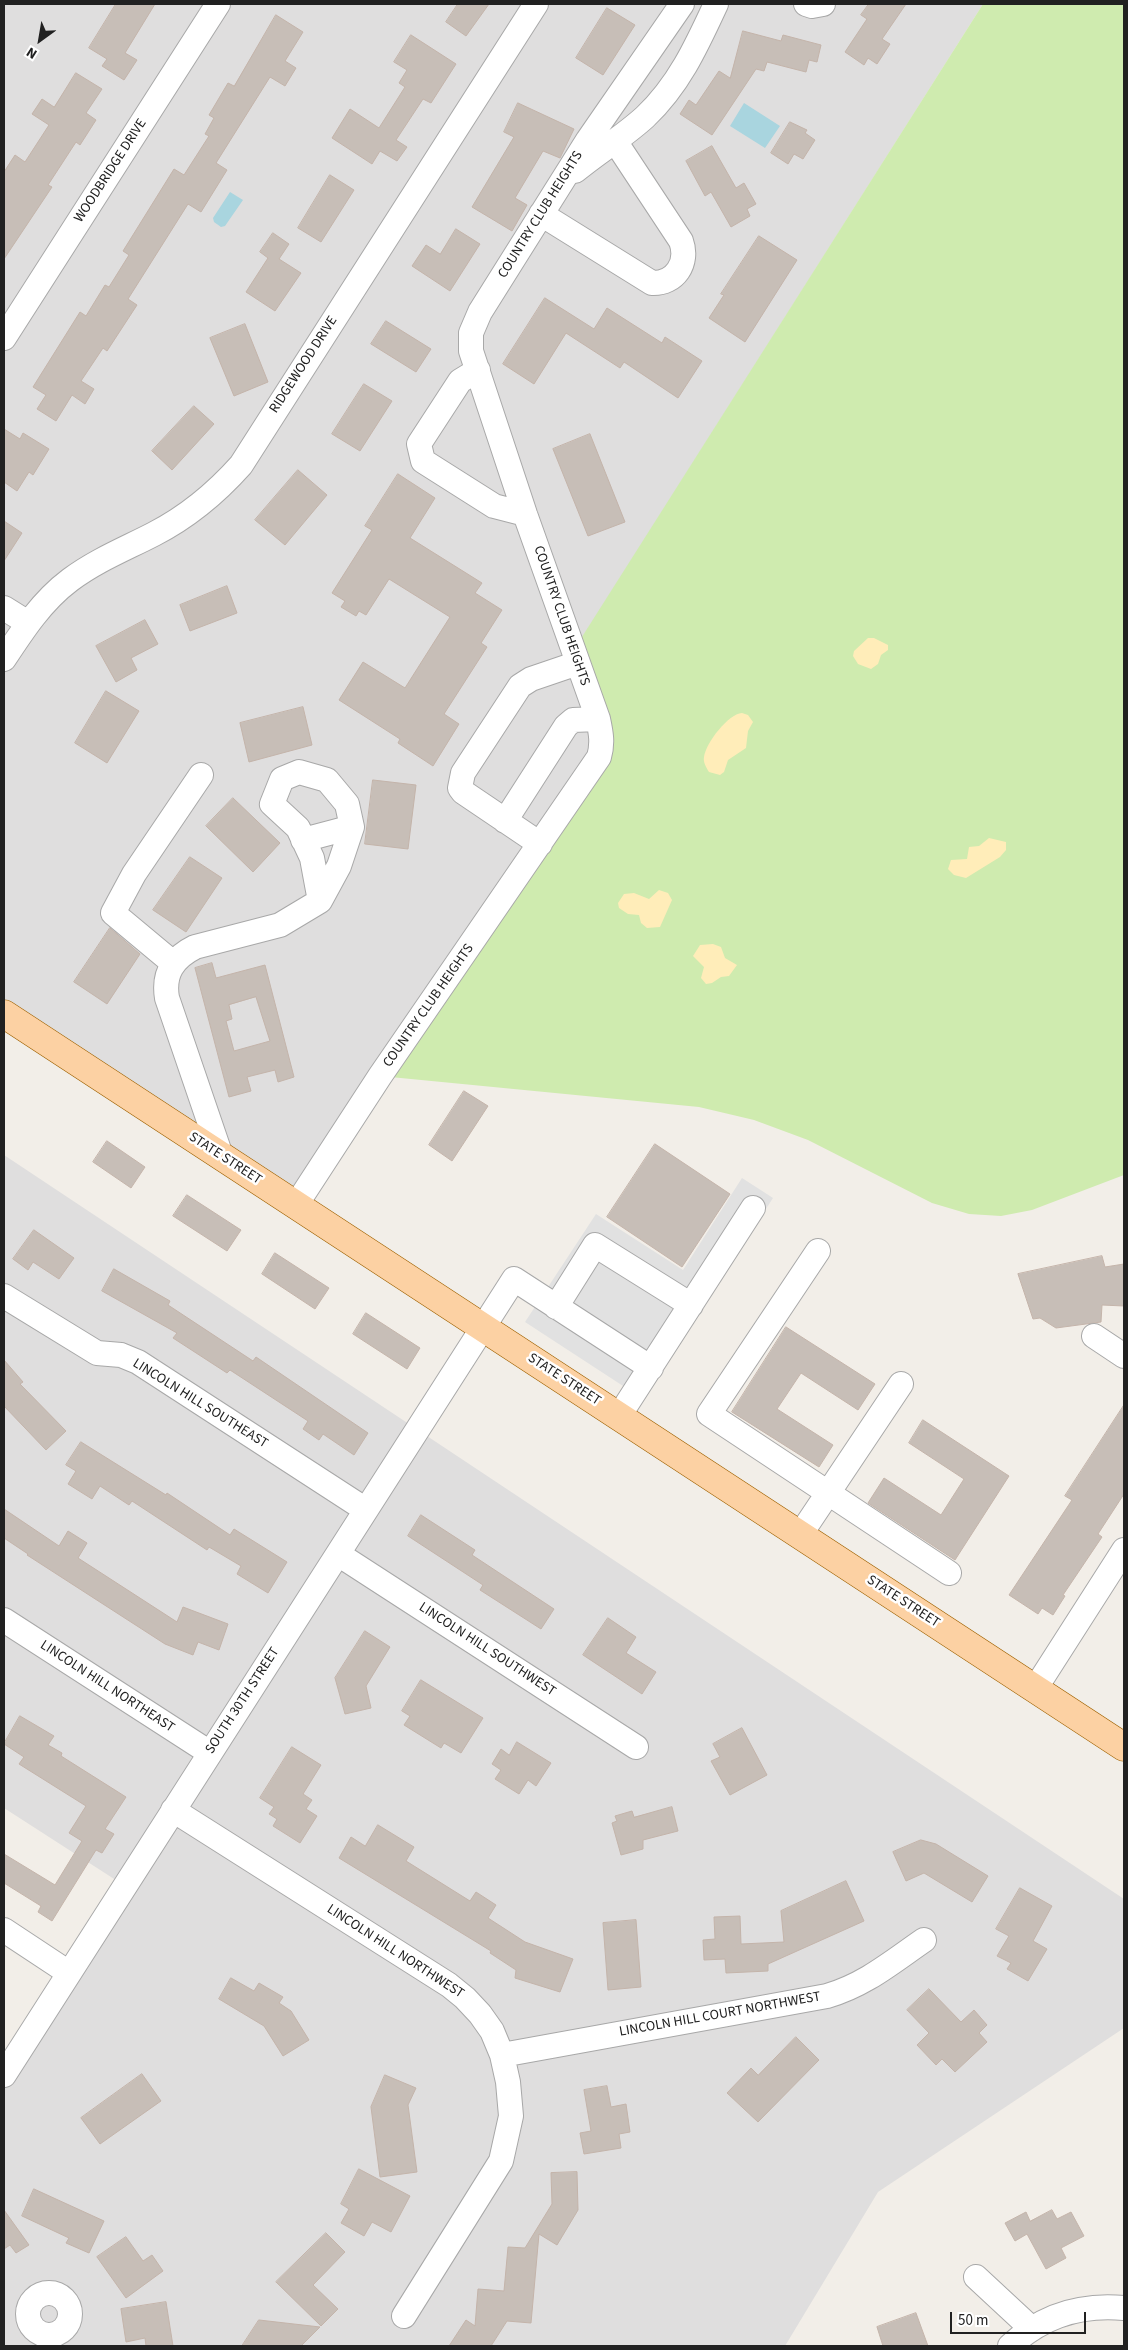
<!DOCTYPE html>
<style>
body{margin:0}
#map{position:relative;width:1128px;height:2350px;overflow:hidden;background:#f2eee8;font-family:"Source Sans 3",sans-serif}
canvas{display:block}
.frame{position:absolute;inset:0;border:5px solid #212121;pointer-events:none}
.north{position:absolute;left:15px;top:15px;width:50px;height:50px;-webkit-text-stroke:4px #fff;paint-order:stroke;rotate:212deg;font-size:14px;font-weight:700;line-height:20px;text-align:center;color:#212121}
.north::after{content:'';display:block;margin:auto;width:18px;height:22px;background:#212121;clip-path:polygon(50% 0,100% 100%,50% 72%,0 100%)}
.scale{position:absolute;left:950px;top:2312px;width:136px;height:22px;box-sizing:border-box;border:2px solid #212121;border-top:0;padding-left:6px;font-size:15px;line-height:18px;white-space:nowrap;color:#212121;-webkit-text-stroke:4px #fff;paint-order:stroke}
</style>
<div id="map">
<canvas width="1128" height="2350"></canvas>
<div class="frame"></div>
<div class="north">N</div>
<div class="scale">50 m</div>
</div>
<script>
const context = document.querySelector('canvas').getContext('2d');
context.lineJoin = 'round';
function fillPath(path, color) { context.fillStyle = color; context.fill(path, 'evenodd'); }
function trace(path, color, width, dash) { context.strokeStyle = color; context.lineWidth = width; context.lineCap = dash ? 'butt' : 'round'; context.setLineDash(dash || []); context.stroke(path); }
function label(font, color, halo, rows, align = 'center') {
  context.font = font + ' "Source Sans 3",sans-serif'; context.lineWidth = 5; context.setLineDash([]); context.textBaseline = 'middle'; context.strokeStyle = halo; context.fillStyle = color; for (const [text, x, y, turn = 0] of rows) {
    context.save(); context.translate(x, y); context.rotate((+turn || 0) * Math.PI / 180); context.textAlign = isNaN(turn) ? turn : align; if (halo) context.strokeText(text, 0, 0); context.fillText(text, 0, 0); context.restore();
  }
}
fillPath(new Path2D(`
 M4 4H983L574 651 602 739 296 1205 4 1014Z
 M4 1155 1124 1899V2028L878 2192 785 2346H4V2075L125 1886 4 1808Z`), '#dfdede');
fillPath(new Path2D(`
 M983 4H1124V1175L1032 1210 1001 1216 969 1214 932 1203 808 1140 754 1120 699 1107 380 1076 599 757 573 651Z`), '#cfebaf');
fillPath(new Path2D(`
 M868 638H874L888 645V650L881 655 878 664 871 669 858 664 853 656 854 651Z
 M742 713 748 715 753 722 748 731 746 748 728 760 724 772 720 775 709 772C706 767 703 762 704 757 706 743 728 714 742 713Z
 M989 838 1006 842V850L1000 857 966 878 954 875 948 869 951 860 967 859 969 847 979 846Z
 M659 890 668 893 672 900 660 927 647 928 641 923 639 915 628 914 619 908 618 903 624 894 634 893 649 899Z
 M713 944 721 947 725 958 737 965 729 976 721 977 712 983 706 984 701 978 704 967 693 956 700 945Z`), '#ffedb9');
fillPath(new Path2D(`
 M742 1178 773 1198 643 1399 525 1322 596 1214 683 1270Z`), '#e1e1e1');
fillPath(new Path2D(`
 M744 103 780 126 765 148 730 126Z
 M230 192 243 200 225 226 221 227 214 222 213 218Z`), '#a9d5df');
const building = new Path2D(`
 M116 4H155L125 53 137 60 124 80 102 66 107 59 89 48Z
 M458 4H489L466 36 446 22Z
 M869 4H906L882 39 890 44 877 64 868 58 864 65 845 52 867 19 861 15Z
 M607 8 635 25 603 75 576 58Z
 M276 15 303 32 285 61 296 68 285 86 270 77 216 163 227 170 201 212 188 204 128 299 137 305 107 351 103 348 81 381 94 389 85 404 72 395 56 421 37 409 46 395 33 387 80 312 86 316 105 285 109 287 129 255 123 251 174 169 184 175 209 136 205 134 214 118 209 115 228 83 234 86Z
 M743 31 781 41 783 35 821 45 817 62 809 60 806 72 767 62 764 71 756 69 712 135 680 114 689 100 696 105 719 71 730 78Z
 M411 35 456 64 431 103 423 99 396 140 407 147 397 161 380 151 372 164 332 138 350 109 379 128 405 87 399 83 407 70 394 62Z
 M76 73 102 89 86 113 96 120 80 145 76 142 48 185 52 187 4 259V172L15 155 25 162 49 125 32 114 42 99 54 107Z
 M518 103 574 129 560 158 543 151 515 198 527 205 512 231 472 207 514 137 504 132Z
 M790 122 807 130 805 133 815 140 803 159 794 154 788 164 771 153Z
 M712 146 736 188 744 183 756 204 747 209 750 216 731 227 711 192 705 196 686 161Z
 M330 175 354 190 321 242 298 228Z
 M456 229 480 244 450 291 412 266 426 245 440 254Z
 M273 233 289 244 279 259 301 273 275 311 246 292 268 258 260 252Z
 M759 236 797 260 745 342 709 318 724 295 721 294Z
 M545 298 594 329 607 308 662 343 665 337 702 361 678 398 624 362 620 368 566 333 534 384 503 364Z
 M386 321 431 349 416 372 371 344Z
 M245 324 268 382 234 396 210 338Z
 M364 384 392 401 360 451 332 434Z
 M194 406 214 424 172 470 152 451Z
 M4 429 20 439 23 433 49 449 33 475 29 472 17 491 4 482Z
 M590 434 625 522 588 536 553 449Z
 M298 470 327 495 285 545 255 520Z
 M398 474 435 498 410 538 482 583 475 593 502 610 481 643 487 647 444 714 459 724 433 766 398 743 400 739 339 700 363 662 405 688 450 617 389 579 366 615 359 611 356 616 341 607 345 601 332 593 372 530 365 526Z
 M4 521 22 533 4 561Z
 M227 586 237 613 190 631 180 605Z
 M145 620 158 644 131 658 137 670 116 682 96 646Z
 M106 691 139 711 107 763 75 743Z
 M303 707 312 745 249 762 240 723Z
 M373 780 416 785 408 849 365 844Z
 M233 798 280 843 253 872 206 826Z
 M190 857 222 878 186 932 153 910Z
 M110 928 140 954 107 1004 74 982Z
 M212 963 216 978 265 965 294 1077 278 1082 275 1070 247 1077 251 1091 229 1097 195 968ZM256 997 270 1041 234 1051 226 1021 232 1019 229 1005Z
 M464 1091 488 1106 452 1161 429 1145Z
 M107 1141 145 1167 131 1188 93 1162Z
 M655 1144 730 1194 682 1267 607 1217Z
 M187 1195 241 1230 227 1251 173 1216Z
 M34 1230 74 1258 59 1279 33 1262 28 1270 13 1259Z
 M275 1253 329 1288 315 1309 262 1274Z
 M1102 1256 1105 1267 1124 1264V1306L1102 1305 1101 1322 1056 1328 1040 1318 1033 1319 1018 1274Z
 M114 1269 170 1301 168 1305 253 1361 256 1357 368 1433 354 1455 323 1434 319 1440 303 1429 308 1421 230 1370 227 1373 173 1338 177 1333 102 1291Z
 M366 1313 420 1348 407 1369 353 1334Z
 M786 1327 875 1384 858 1410 801 1373 777 1409 833 1445 819 1467 732 1412Z
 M4 1360 23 1382 20 1384 66 1431 46 1450 4 1406Z
 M1124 1405V1494L1098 1534 1102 1537 1063 1595 1065 1596 1053 1615 1042 1608 1038 1614 1009 1595 1072 1500 1065 1496Z
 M923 1420 1009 1476 955 1560 868 1503 884 1478 941 1515 964 1479 909 1443Z
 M81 1442 166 1495 167 1493 230 1535 234 1529 287 1562 268 1593 237 1574 241 1566 209 1547 207 1550 132 1501 129 1505 100 1486 92 1499 68 1484 76 1471 66 1465Z
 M4 1509 59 1546 68 1531 87 1543 78 1558 177 1622 183 1607 228 1624 219 1650 198 1642 193 1655 165 1644 27 1555 28 1554 4 1538Z
 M421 1515 475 1550 472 1555 554 1609 541 1629 480 1590 483 1585 408 1536Z
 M608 1618 636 1637 626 1653 656 1672 642 1694 583 1655Z
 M365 1631 390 1647 366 1686 371 1708 345 1714 335 1678Z
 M421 1680 483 1718 461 1753 444 1743 441 1748 404 1725 410 1716 402 1711Z
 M20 1716 54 1736 48 1745 62 1753 61 1756 126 1797 105 1829 114 1834 102 1853 96 1850 52 1921 38 1912 41 1906 4 1883V1854L55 1885 82 1841 69 1833 86 1806 19 1764 24 1757 4 1744Z
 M742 1728 767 1775 730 1795 711 1761 720 1757 713 1744Z
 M517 1742 551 1763 536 1786 528 1780 519 1794 495 1779 501 1770 492 1764 501 1749 509 1755Z
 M292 1747 321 1765 303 1794 312 1800 306 1809 317 1816 300 1843 273 1826 277 1819 269 1814 274 1807 260 1798Z
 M672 1807 678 1831 643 1840V1849L621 1855 612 1823 617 1821 615 1816 632 1811 634 1817Z
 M378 1825 414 1847 406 1861 470 1901 476 1892 496 1905 488 1918 525 1942 573 1959 560 1992 515 1978 516 1970 490 1953 491 1951 339 1858 351 1837 365 1846Z
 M921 1840 936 1844 988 1876 972 1902 924 1873 906 1881 893 1852Z
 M846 1881 864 1921 768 1964V1971L726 1973 725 1959 704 1960 703 1940 715 1939 714 1917 740 1916 741 1944 784 1942 781 1911Z
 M1020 1888 1052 1906 1033 1941 1047 1949 1028 1981 1007 1969 1011 1963 997 1956 1009 1936 996 1929Z
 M636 1920 641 1987 608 1990 603 1923Z
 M231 1978 254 1991 259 1983 283 1997 279 2003 291 2011 309 2040 283 2056 264 2026 219 1999Z
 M929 1989 961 2022 974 2010 987 2025 979 2033 987 2042 955 2072 942 2059 936 2065 917 2045 929 2033 907 2010Z
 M796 2037 819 2060 758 2122 727 2093 751 2068 758 2075Z
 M142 2074 161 2101 100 2144 81 2118Z
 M385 2075 416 2088 408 2105 417 2172 380 2177 371 2107Z
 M607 2086 611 2107 626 2104 630 2132 619 2134 621 2148 584 2154 580 2133 591 2131 584 2090Z
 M359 2169 410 2196 391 2232 372 2222 364 2236 341 2223 349 2209 341 2204Z
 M577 2172 578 2210 557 2245 539 2234 531 2323 507 2321 491 2346H449L466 2320 475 2326 478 2289 504 2291 508 2247 525 2248 552 2204 551 2173Z
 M34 2189 104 2221 89 2253 66 2243 69 2238 22 2216Z
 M4 2210 29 2245 16 2253 10 2245 4 2249Z
 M1052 2210 1057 2219 1071 2212 1084 2236 1061 2248 1066 2258 1046 2269 1027 2234 1015 2241 1005 2223 1026 2212 1030 2221Z
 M326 2233 345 2252 313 2285 338 2309 321 2326 276 2282Z
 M126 2237 143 2261 152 2255 163 2271 126 2298 97 2257Z
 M166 2302 173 2346H146L145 2338 126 2342 121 2309Z
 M916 2313 928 2346H883L877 2327Z
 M259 2320 320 2327 301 2346H242Z`);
fillPath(building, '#c7beb7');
trace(building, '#c4b4aa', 1);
const minor = new Path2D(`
 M806 4 812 6 823 4
 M575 171C598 152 623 137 645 117 679 85 697 45 716 4
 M541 214 652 283C675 284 689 263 681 241L615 141
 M4 338 218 4
 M478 370 460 381 419 444 423 461 494 506 525 514
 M4 608 28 623
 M4 659C23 630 42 601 70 580 97 560 125 549 154 534 187 517 216 493 241 465L536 4
 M505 821 566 726 573 720 598 719
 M303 840 352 827
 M540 844 463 792 460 788 463 773 520 686 531 679 578 663
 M173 963 113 913 134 874 201 775
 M221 1156 167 998C163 974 173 958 195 947L280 925 320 901 339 866 352 827 347 804 327 780 299 772 282 779 272 804 298 828 312 858 320 901
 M296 1205 380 1076 599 757C603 743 601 733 598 719L525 514 471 351V333L480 312 588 140 682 4
 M818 1251 709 1414 949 1573
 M4 1296 97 1353 121 1355 138 1362 366 1510
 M556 1307 595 1245 691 1305
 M1094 1336 1124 1356
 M619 1416 753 1208
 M800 1535 901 1384
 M338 1554 636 1747
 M4 1620 210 1753
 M1035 1689 1124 1550
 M173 1810 449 1985 465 1998 480 2014 492 2031 502 2055 508 2082 511 2116 501 2161 404 2316
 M4 1930 69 1973
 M502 2055 827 1996C865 1985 892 1962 924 1940
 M4 2075 514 1279 651 1368
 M976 2277 1032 2329
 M28 2314a21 21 0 1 1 42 0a21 21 0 1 1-42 0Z
 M1010 2346C1042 2316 1081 2304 1124 2308`);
const major = new Path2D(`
 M4 1014 1124 1747`);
trace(minor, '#a8a8a8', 26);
trace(major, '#9f6200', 29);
trace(minor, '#fff', 24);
trace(major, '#fcd1a3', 28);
label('14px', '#212121', '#fff', [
 ["WOODBRIDGE DRIVE",111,171,-57],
 ["COUNTRY CLUB HEIGHTS",541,215,-58],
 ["RIDGEWOOD DRIVE",304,365,-57],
 ["COUNTRY CLUB HEIGHTS",561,616,71],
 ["COUNTRY CLUB HEIGHTS",429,1006,-55],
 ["STATE STREET",225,1159,33],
 ["STATE STREET",564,1380,33],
 ["LINCOLN HILL SOUTHEAST",200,1404,32],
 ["STATE STREET",903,1602,33],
 ["LINCOLN HILL SOUTHWEST",487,1650,33],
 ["LINCOLN HILL NORTHEAST",107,1687,33],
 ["SOUTH 30TH STREET",243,1701,-57],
 ["LINCOLN HILL NORTHWEST",395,1952,33],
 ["LINCOLN HILL COURT NORTHWEST",720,2015,-10]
]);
</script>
